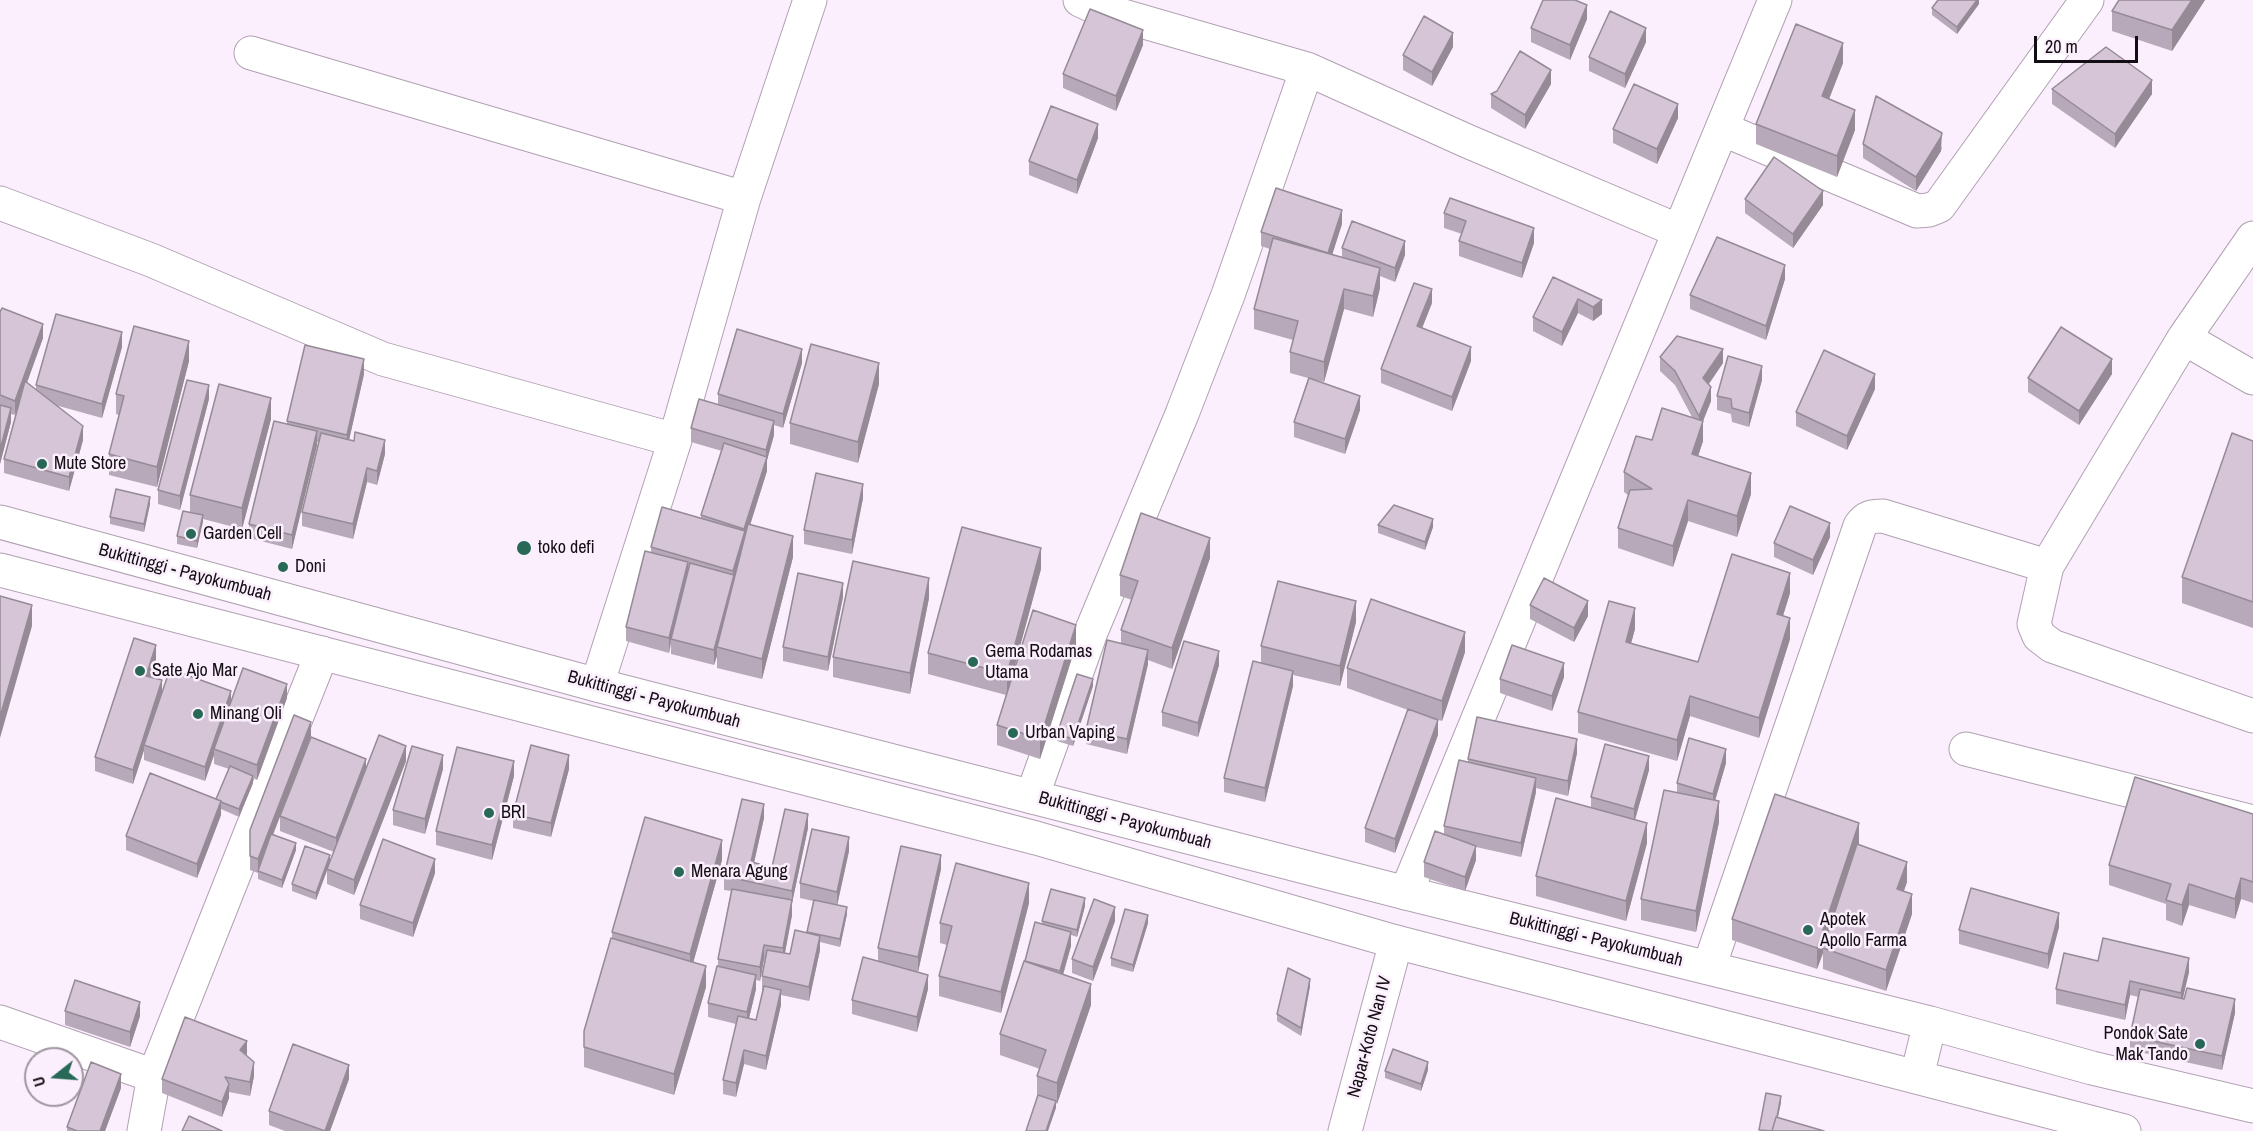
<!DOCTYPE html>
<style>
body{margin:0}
#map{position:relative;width:2253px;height:1131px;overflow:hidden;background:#fceffd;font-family:"Archivo Narrow",sans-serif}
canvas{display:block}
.north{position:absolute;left:24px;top:1047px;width:60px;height:60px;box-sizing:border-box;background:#fceffd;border:2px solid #9f95a0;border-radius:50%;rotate:253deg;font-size:16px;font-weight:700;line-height:24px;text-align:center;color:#130e14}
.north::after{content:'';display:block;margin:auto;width:21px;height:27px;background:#286857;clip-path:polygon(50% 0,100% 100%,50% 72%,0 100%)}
.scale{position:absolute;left:2034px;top:36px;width:104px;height:27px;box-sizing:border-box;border:3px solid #130e14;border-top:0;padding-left:8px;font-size:18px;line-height:21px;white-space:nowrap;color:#130e14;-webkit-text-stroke:4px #fceffd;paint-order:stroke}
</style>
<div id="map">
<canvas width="2253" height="1131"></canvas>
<div class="north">U</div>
<div class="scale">20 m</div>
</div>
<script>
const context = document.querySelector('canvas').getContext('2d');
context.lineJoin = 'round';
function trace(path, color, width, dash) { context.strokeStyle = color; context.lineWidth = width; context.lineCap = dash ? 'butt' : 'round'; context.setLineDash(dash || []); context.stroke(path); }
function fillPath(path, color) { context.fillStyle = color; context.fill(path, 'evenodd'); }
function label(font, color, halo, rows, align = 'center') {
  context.font = font + ' "Archivo Narrow",sans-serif'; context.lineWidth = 5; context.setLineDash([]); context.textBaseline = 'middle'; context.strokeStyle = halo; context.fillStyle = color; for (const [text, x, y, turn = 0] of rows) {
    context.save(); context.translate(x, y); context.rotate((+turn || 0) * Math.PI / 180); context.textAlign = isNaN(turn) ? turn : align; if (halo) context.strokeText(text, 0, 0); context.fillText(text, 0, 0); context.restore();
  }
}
const minor = new Path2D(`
 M1080 0 1099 9 1307 69 1467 141 1679 231
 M251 53 744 198
 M1722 129 1917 211 1929 210 1939 206 2087 0
 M0 203 151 260 383 359 675 440
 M2184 338 2253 378
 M2047 566 2034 624 2039 636 2052 646 2253 716
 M597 685 675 440 744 198 810 0
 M1966 749 2253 822
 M1032 797 1091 632 1182 414 1228 295 1307 69
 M1406 893 1775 0
 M1709 967 1860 526C1866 517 1872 516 1883 516L2047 566 2184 338 2253 238
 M0 1022 154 1076
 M144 1131 154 1076 322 653`);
const tertiary = new Path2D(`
 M1345 1131 1396 942`);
const trunk = new Path2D(`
 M0 522 597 685 1406 893 1930 1023 2092 1068 2253 1106
 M0 570 1036 838 1396 942 2124 1131
 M1917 1076 1930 1023`);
trace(minor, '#b0a1b2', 35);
trace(tertiary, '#b0a1b2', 35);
trace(trunk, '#b0a1b2', 35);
trace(minor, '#fff', 33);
trace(tertiary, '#fff', 33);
trace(trunk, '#fff', 33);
fillPath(new Path2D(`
 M1979 0V4L1957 34 1932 15V8Z
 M2119 0H2205L2172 51 2112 31V11Z
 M1587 19 1570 60 1531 42V28Z
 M1646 42 1625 88 1589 71V57Z
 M1143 45 1116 111 1063 88V74Z
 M1453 47 1432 86 1403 70V55Z
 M1843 63 1829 99 1855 130 1837 177 1756 144V124Z
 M1551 84 1525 129 1491 108V94Z
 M2052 89 2152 94 2115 148 2052 104Z
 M1678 118 1657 164 1613 143V129Z
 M1098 138 1077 194 1029 175V161Z
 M1863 144 1942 147 1941 151 1916 191 1863 158Z
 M1745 199 1823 205 1793 248 1745 213Z
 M1444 213 1534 243 1522 278 1459 256V241L1462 234 1444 228Z
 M1342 224 1332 254 1342 257V248L1405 255 1395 282 1380 276V288L1373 317 1344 309 1324 382 1312 379 1360 410 1345 454 1294 437V422L1308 378 1290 373V352L1293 340 1254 329V309L1270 249 1261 246V232Z
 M1553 277 1602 300V314L1593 321 1578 313 1562 346 1533 331V317Z
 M1785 279 1766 340 1690 309V295Z
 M1432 303 1422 328 1471 361 1452 411 1381 383V369Z
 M0 312 43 338 27 383 36 390V385L122 347 102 418 55 405 83 440 69 491 4 473V459L19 403 15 415 11 414V422L0 464Z
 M1660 357 1723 363 1709 384 1711 401 1703 421V441L1698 456 1751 494 1737 537 1688 521 1673 567 1618 548V528L1628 495 1624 492V472L1652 440 1692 417 1675 385 1660 371Z
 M189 361 157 487 109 475V454L119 415 116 414V394Z
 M802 363 783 428 774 425V435L767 460V471L750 525 793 557 762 679 717 668V656L714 665 671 654V644L669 653 626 641V627L651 553V547L701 519V515L722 451 691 442V428L718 404V394Z
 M364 374 349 440 385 454 377 485 367 482 353 539 302 526V512L319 443 317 442 292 549 249 538V524L287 424V421Z
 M2112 374 2079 425 2028 392V378Z
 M1762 380 1749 427 1732 422 1731 414 1717 410V396Z
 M879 384 858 463 790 444V423Z
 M1875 389 1847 450 1796 426V412Z
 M209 399 180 510 158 504V490Z
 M271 419 242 529 203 519 197 548 177 544V536L190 512V495Z
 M2253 441V628L2182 603V577Z
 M863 498 852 554 804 544V530Z
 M150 504 144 532 110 524V517Z
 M1378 525 1433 527 1425 550 1378 533Z
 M1830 537 1813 575 1774 557V543Z
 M1210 558 1172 669 1148 660V664L1127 754 1086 744V730L1121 643V630L1132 600 1120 596V575Z
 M1041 569 1013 671 1076 645 1040 759 997 745V725L1006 695 928 674V653Z
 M1790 593 1783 616 1790 639 1759 738 1690 716 1677 761 1578 733V712L1635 629 1631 643 1698 662Z
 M843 597 828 671 783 661V647Z
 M929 598 910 694 833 677V657Z
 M1530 605 1588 616 1574 642 1530 619Z
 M1356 622 1340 686 1293 675V686L1265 802 1224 792V778L1261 664V646Z
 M1465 652 1442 721 1427 716 1438 735 1395 853 1365 842V828L1408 710 1347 688V668Z
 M156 660 151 677 162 693 231 702 287 698 257 780 253 778V783L239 817 221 809V815L197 878 126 850V836L216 799 229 769 214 764V755L205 781 144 760V750L133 784 95 771V757Z
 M1219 665 1198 737 1162 726V712Z
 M1564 677 1552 711 1500 693V679Z
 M1093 686 1073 746 1057 741V734Z
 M311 736 273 835 296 850 282 888 258 879V873L250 870V830Z
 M1577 753 1568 796 1536 788V792L1521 857 1476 847V860L1465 891 1424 877V862L1444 835V826L1468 762V759Z
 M406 761 354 895 327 884V871L316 900 292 891V884L330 862 334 852 280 831V816L366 768Z
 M1726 763 1715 800 1719 822 1696 932 1641 920V899L1677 792V783Z
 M443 769 425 834 393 825V810Z
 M569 769 551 837 513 828V814Z
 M1649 770 1635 820 1647 843 1626 921 1536 896V876L1591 807V797Z
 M514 776 492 860 436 845V831Z
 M2253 814V903L2241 899 2235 919 2189 905 2182 926 2166 920V904L2109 885V865Z
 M764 818 754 863 772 867 808 828 792 903V915L785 953 790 954 807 933 813 901 800 898V883L849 851 837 905 847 914 840 947 820 942V950L809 1001 781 995V1005L766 1070 744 1064 736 1097 723 1094V1080L736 1024 708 1017V1003L718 966V959L731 891 724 890V876ZM764 959H765L762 976V991H763L756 1020 749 1018 756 989V980L760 981Z
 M1859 844V845L1907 882 1904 891 1912 914 1886 991 1823 969V953L1817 969 1732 940V919Z
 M722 860 693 963 706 987 674 1095 584 1067V1031L612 938V932Z
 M941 869 918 972 905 969 928 989 917 1032 852 1014V1000L878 961V948Z
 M435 873 413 937 360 919V905Z
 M1029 903 1001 1013 939 996V976L947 945 940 943V923Z
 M1085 906 1077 937 1071 935V946L1063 975 1091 1005 1057 1104 1056 1103V1108L1037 1095V1076L1040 1069 1000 1055V1034L1024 961 1042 924V921Z
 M1115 921 1093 981 1072 973V959Z
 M1148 923 1133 972 1111 966V958Z
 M2059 927 2048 969 1959 944V930Z
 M2098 961 2189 972 2182 999 2235 1013 2222 1070 2130 1050V1036L2139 997 2130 995 2125 1020 2056 1004V989Z
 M1310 986 1301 1036 1277 1021V1014Z
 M65 1011 140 1016 130 1047 65 1025Z
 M247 1055 254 1076 250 1096 229 1092V1098L222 1117 162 1093V1079Z
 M1428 1070 1421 1091 1385 1078V1071Z
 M349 1079 330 1131H285L269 1125V1111Z
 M121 1088 105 1131H67V1127Z`), '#b7a9b9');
fillPath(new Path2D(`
 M1977 0H1979V4L1957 34V27Z
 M2192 0H2205L2172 51V30Z
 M1587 5V19L1570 60V45Z
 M1646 28V42L1625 88V74Z
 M1143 30V45L1116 111V96Z
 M1453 33V47L1432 86V72Z
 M1843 43V63L1822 117V96Z
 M1551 70V84L1525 129V115Z
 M2152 80V94L2115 148V134Z
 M1678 104V118L1657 164V149Z
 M1855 110V130L1837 177V156Z
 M1098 124V138L1077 194V180Z
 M1942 133 1941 151 1916 191V177Z
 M1823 191V205L1793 248V234Z
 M1342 210V224L1328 268V253Z
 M1534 228V243L1522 278V263Z
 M1405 241V255L1395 282V268Z
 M1785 265V279L1766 340V326Z
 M1380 268V288L1373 317V296Z
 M1344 289V309L1324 382V362Z
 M1432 289V303L1417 341V326Z
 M1578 299V313L1562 346V332Z
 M1602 300V314L1593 321V307Z
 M43 324V338L15 415V401Z
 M122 332V347L102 418V404Z
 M189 341V361L157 487V467Z
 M1471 347V361L1452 411V397Z
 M802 349V363L783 428V414Z
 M1723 349V363L1703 392V378Z
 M364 359V374L347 449V435Z
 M2112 359V374L2079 425V411Z
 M879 363V384L858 463V442Z
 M1762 366V380L1749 427V413Z
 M1875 374V389L1847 450V436Z
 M209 385V399L180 510V496Z
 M1711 387V401L1703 421V441L1692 475V454L1699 430V416Z
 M1360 396V410L1345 454V439Z
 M271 398V419L242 529V508Z
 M11 408V422L0 464V450Z
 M774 421V435L767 460V471L745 541 717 647V656L714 665V650L733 579V571L744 534V529L766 461V450Z
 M83 426V440L69 491V477Z
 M317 431V446L292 549V535Z
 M385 440V454L377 485V471Z
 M367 468V482L353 539V524Z
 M1751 473V494L1737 537V516Z
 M863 484V498L852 554V540Z
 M150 497V504L144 532V524Z
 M1688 500V521L1673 567V546Z
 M203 515V522L197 548V541Z
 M1433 519V527L1425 550V542Z
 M1830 523V537L1813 575V560Z
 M793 536V557L762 679V659Z
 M1210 538V558L1172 669V648Z
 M1041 548V569L1007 695V674Z
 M688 562V576L671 639 669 653V638Z
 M1790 573V593L1777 635V614Z
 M929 578V598L910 694V673Z
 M843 583V597L828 671V657Z
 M1356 601V622L1340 686V666Z
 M1588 601V616L1574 642V628Z
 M32 605V626L0 738V717Z
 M1635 608V629L1626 662V642Z
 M1790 618V639L1759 738V718Z
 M1076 625V645L1040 759V739Z
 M1465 632V652L1442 721V701Z
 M156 645V660L146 690V676Z
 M1148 650V664L1127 754V739Z
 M1219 651V665L1198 737V723Z
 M1564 663V677L1552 711V696Z
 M1293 671V686L1265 802V788Z
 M1093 679V686L1073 746V739Z
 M162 680V695L144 745V750L133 784V770Z
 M287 684V698L257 780V765Z
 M231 691V706L214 749V755L205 781V767Z
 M1690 696V716L1677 761V740Z
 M1438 720V735L1395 853V839Z
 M311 722V736L258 873V859Z
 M1577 739V753L1568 796V781Z
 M406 746V761L354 895V880Z
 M1726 749V763L1713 808V794Z
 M443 755V769L425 834V819Z
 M569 755V769L551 837V823Z
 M1649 756V770L1634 823V809Z
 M366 759V773L336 852V838Z
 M514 761V776L492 860V845Z
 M253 776V783L239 817V809Z
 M1536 778V792L1521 857V843Z
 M221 801V815L197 878V864Z
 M1719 801V822L1696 932V911Z
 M764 804V818L751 876V862Z
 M808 814V828L792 903V915L783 963V948L792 903V891Z
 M1647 823V843L1626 921V901Z
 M1859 823V844L1824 949 1823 948V953L1817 969V948Z
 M849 837V851L837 906V892Z
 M722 840V860L690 974V954Z
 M296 843V850L282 888V880Z
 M1476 846V860L1465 891V877Z
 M330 855V862L316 900V893Z
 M941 855V869L918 972V957Z
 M435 859V873L413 937V923Z
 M1907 862V882L1897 909V889Z
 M2241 878V899L2235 919V899Z
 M1029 883V903L1001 1013V992Z
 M2189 884V905L2182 926V905Z
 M1912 894V914L1886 991V970Z
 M1085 898V906L1077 937V930Z
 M847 907V914L840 947V939Z
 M1115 907V921L1093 981V967Z
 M2059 913V927L2048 969V954Z
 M1148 915V923L1133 972V965Z
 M1071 932V946L1060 985V971Z
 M820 936V950L809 1001V987Z
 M764 945V959L760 981V967Z
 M2189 958V972L2181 1007V993Z
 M706 966V987L674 1095V1074Z
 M756 975V989L747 1027V1012Z
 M928 975V989L917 1032V1017Z
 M1310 979V986L1301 1036V1028Z
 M2130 981V995L2125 1020V1005Z
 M1091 984V1005L1057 1104V1083Z
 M781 990V1005L766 1070V1056Z
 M2235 999V1013L2222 1070V1056Z
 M140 1002V1016L130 1047V1032Z
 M247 1041V1055L240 1050Z
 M744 1050V1064L736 1097V1083Z
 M254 1062V1076L250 1096V1082Z
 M1428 1062V1070L1421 1091V1084Z
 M349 1065V1079L330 1131H325Z
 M121 1074V1088L105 1131H100Z
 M229 1084V1098L222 1117V1102Z
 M1781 1096V1103L1775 1131H1774Z
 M1056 1101V1108L1048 1131H1046Z`), '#958a96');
const building = new Path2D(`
 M1543 0H1575L1587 5 1570 45 1531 28Z
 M1938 0H1977L1957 27 1932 8Z
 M2119 0H2192L2172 30 2112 11Z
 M1090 9 1143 30 1116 96 1063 74Z
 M1610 11 1646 28 1625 74 1589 57Z
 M1424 16 1453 33 1432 72 1403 55Z
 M1796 24 1843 43 1822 96 1855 110 1837 156 1756 124Z
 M2106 47 2152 80 2115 134 2052 89Z
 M1520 51 1551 70 1525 115 1491 94 1497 91Z
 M1634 84 1678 104 1657 149 1613 129Z
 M1876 96 1942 133 1941 137 1916 177 1863 144Z
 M1051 106 1098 124 1077 180 1029 161Z
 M1774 157 1823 191 1793 234 1745 199Z
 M1276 188 1342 210 1328 253 1261 232Z
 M1450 198 1534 228 1522 263 1459 241 1466 221 1444 213Z
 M1352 221 1405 241 1395 268 1342 248Z
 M1717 237 1785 265 1766 326 1690 295Z
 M1273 238 1380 268 1373 296 1344 289 1324 362 1290 352 1298 321 1254 309Z
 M1553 277 1602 300 1593 307 1578 299 1562 332 1533 317Z
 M1414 283 1432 289 1417 326 1471 347 1452 397 1381 369Z
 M2 308 43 324 15 401 0 395V312Z
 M56 314 122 332 102 404 36 385Z
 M134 326 189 341 157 467 109 454 124 396 116 394Z
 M2061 327 2112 359 2079 411 2028 378Z
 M737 329 802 349 783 414 718 394Z
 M1677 336 1723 349 1703 378 1711 387 1699 416 1675 371 1660 357Z
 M811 344 879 363 858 442 790 423Z
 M305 345 364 359 347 435 287 421Z
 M1824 350 1875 374 1847 436 1796 412Z
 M1728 356 1762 366 1749 413 1732 408 1731 399 1717 396Z
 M1309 378 1360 396 1345 439 1294 422Z
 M187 380 209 385 180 496 158 490Z
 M25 381 83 426 69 477 4 459Z
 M219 384 271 398 242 508 190 495Z
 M699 399 774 421 766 450 691 428Z
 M0 405 11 408 0 450Z
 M1662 408 1703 421 1692 454 1751 473 1737 516 1688 500 1673 546 1618 528 1630 490 1652 489 1624 472 1636 436 1652 440Z
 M274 421 317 431 292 535 249 524Z
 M355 432 385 440 377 471 367 468 353 524 302 512 321 433 354 441Z
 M2232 433 2253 441V602L2182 577Z
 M724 443 767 457 744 529 701 515Z
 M816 473 863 484 852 540 804 530Z
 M116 489 150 497 144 524 110 517Z
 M1394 505 1433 519 1425 542 1378 525Z
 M1790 506 1830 523 1813 560 1774 543Z
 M662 507 745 531 733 571 651 547Z
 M183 511 203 515 197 541 177 536Z
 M1141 513 1210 538 1172 648 1121 630 1138 581 1120 575Z
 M748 524 793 536 762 659 717 647Z
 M962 527 1041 548 1007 674 928 653Z
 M645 551 688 562 669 638 626 627Z
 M1732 554 1790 573 1777 614 1790 618 1759 718 1690 696 1677 740 1578 712 1609 601 1635 608 1626 642 1698 662Z
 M853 561 929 578 910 673 833 657Z
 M690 563 734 575 714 650 671 639Z
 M798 573 843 583 828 657 783 647Z
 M1544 578 1588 601 1574 628 1530 605Z
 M1278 581 1356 601 1340 666 1261 646Z
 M0 596 32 605 0 717Z
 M1371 599 1465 632 1442 701 1347 668Z
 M1033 610 1076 625 1040 739 997 725Z
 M134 638 156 645 146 676 162 680 133 770 95 757Z
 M1107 640 1148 650 1127 739 1086 730Z
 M1184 641 1219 651 1198 723 1162 712Z
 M1512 645 1564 663 1552 696 1500 679Z
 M1253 661 1293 671 1265 788 1224 778Z
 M243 668 287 684 257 765 214 749Z
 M170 669 231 691 205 767 144 745Z
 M1077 674 1093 679 1073 739 1057 734Z
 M1408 709 1438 720 1395 839 1365 828Z
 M294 715 311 722 258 859 250 856V830Z
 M1477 717 1577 739 1568 781 1468 759Z
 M379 735 406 746 354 880 327 869Z
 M311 737 366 759 336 838 280 816Z
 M1689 738 1726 749 1713 794 1677 783Z
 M1605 744 1649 756 1634 809 1591 797Z
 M531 745 569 755 551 823 513 814Z
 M412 746 443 755 425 819 393 810Z
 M457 747 514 761 492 845 436 831Z
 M1459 760 1536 778 1521 843 1444 826Z
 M230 766 253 776 239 809 221 802V801L216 799Z
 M150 773 221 801 197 864 126 836Z
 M2135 777 2253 814V882L2241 878 2235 899 2189 884 2182 905 2166 900 2171 884 2109 865Z
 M1664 790 1719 801 1696 911 1641 899Z
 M1775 794 1859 823 1817 948 1732 919Z
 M1556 798 1647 823 1626 901 1536 876Z
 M742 799 764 804 751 862 772 867 785 809 808 814 792 891 724 876Z
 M645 817 722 840 690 954 612 932Z
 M812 829 849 837 837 892 800 883Z
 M1435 831 1476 846 1465 877 1424 862Z
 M271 834 296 843 282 880 258 871Z
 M383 839 435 859 413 923 360 905Z
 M1857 844 1907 862 1897 889 1912 894 1886 970 1823 948Z
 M305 846 330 855 316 893 292 884Z
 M901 846 941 855 918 957 878 948Z
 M956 863 1029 883 1001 992 939 976 952 926 940 923Z
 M1971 888 2059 913 2048 954 1959 930Z
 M732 889 792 900 783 948 764 945 760 967 718 959Z
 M1051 889 1085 898 1077 930 1042 921Z
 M1094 899 1115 907 1093 967 1072 959Z
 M814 900 847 907 840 939 807 932Z
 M1125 909 1148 915 1133 965 1111 958Z
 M1035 922 1071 932 1060 971 1025 961Z
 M795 930 820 936 809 987 762 976 767 950 790 954Z
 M611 938 706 966 674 1074 584 1047V1031Z
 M2103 938 2189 958 2181 993 2130 981 2125 1005 2056 989 2064 953 2098 961Z
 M863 957 928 975 917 1017 852 1000Z
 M1024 961 1091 984 1057 1083 1037 1076 1046 1050 1000 1034Z
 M717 966 756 975 747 1012 708 1003Z
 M1288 968 1310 979 1301 1028 1277 1014Z
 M75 980 140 1002 130 1032 65 1011Z
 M764 986 781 990 766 1056 744 1050 736 1083 723 1080 738 1016 756 1020Z
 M2187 988 2235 999 2222 1056 2130 1036 2140 989 2184 999Z
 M185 1017 247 1041 240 1050 254 1062 250 1082 225 1077 229 1084 222 1102 162 1079Z
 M293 1044 349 1065 325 1131 269 1111Z
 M1393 1049 1428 1062 1421 1084 1385 1071Z
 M91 1062 121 1074 100 1131H77L67 1127Z
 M1766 1093 1781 1096 1777 1117H1776L1772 1131 1759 1130Z
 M1038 1095 1056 1101 1046 1131H1026Z
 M189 1116 222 1131H182Z
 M1776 1117 1824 1131H1772Z`);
fillPath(building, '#d5c5d7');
trace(building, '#958a96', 1.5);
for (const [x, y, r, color] of [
 [42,464,6,"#286857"],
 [191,534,6,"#286857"],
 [524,548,8,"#286857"],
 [283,567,6,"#286857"],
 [973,662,6,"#286857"],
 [140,671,6,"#286857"],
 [198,714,6,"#286857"],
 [1013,733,6,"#286857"],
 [489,813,6,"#286857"],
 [679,872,6,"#286857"],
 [1808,930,6,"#286857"],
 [2200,1044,6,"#286857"]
]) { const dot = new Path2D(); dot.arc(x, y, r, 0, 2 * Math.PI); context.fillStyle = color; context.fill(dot); trace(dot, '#fceffd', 2); }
label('18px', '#130e14', '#fceffd', [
 ["Mute Store",54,464],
 ["Garden Cell",203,534],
 ["toko defi",538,548],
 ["Doni",295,567],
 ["Gema Rodamas",985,652],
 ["Utama",985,673],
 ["Sate Ajo Mar",152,671],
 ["Minang Oli",210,714],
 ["Urban Vaping",1025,733],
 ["BRI",501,813],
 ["Menara Agung",691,872],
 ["Apotek",1820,920],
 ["Apollo Farma",1820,941],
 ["Pondok Sate",2188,1034,"right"],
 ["Mak Tando",2188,1055,"right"]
], 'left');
label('18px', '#130e14', '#fceffd', [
 ["Bukittinggi - Payokumbuah",185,573,15],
 ["Bukittinggi - Payokumbuah",654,700,15],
 ["Bukittinggi - Payokumbuah",1125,821,15],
 ["Bukittinggi - Payokumbuah",1596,940,14],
 ["Napar-Koto Nan IV",1370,1037,-75]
]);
</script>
